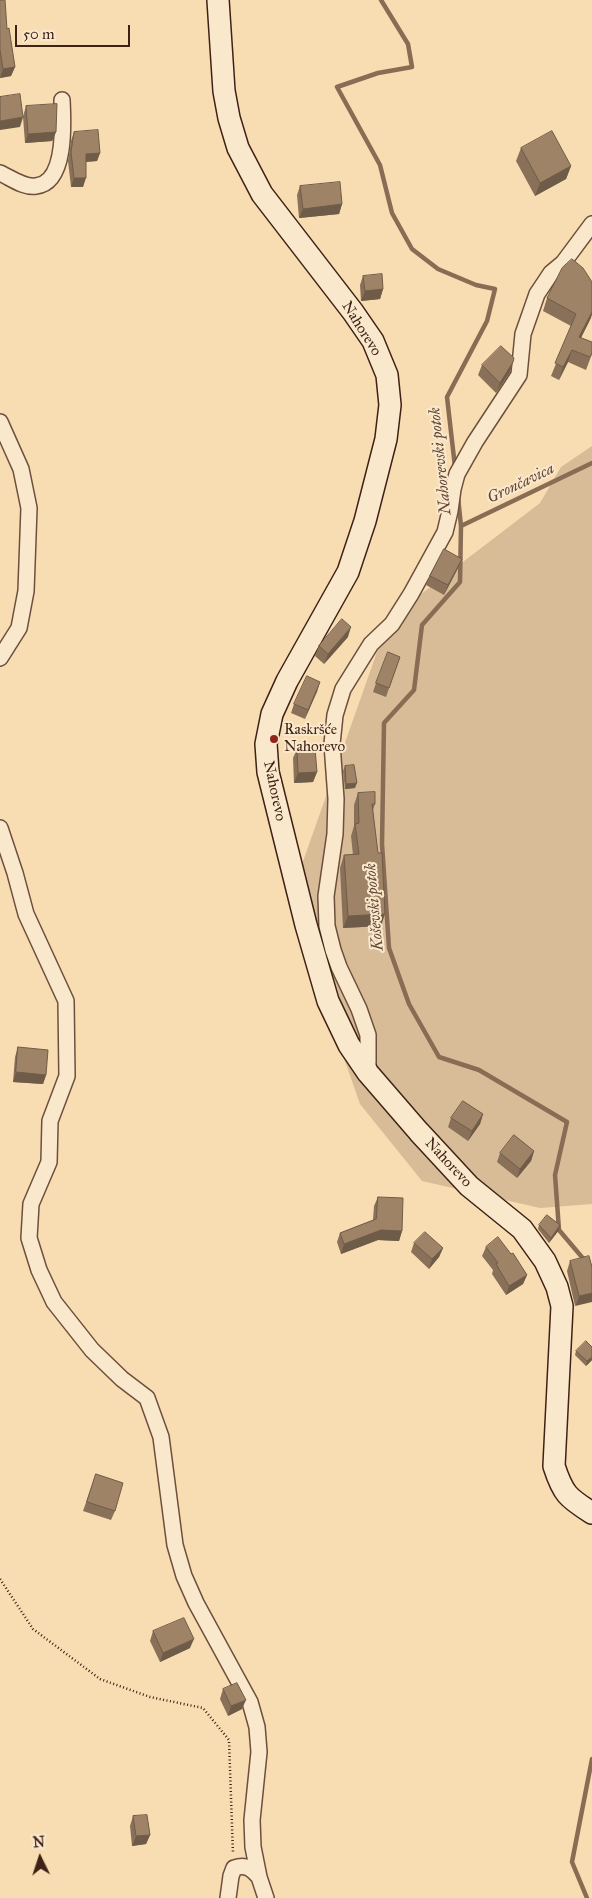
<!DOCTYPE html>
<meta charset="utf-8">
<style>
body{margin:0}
#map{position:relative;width:592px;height:1898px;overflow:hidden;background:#f8dcb2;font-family:"IM FELL Great Primer",serif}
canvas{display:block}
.north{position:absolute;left:15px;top:1833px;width:50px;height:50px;-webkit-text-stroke:4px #fae8cd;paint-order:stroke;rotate:356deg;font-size:14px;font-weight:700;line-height:20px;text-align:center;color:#3e2216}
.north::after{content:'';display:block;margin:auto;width:18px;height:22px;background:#3e2216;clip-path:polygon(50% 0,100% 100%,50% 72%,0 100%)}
.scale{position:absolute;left:15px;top:25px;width:115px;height:22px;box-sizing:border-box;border:2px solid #3e2216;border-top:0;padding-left:6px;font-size:15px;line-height:18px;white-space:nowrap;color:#3e2216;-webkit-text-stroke:4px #fae8cd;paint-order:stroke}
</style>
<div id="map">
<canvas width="592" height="1898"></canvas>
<div class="north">N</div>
<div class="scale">50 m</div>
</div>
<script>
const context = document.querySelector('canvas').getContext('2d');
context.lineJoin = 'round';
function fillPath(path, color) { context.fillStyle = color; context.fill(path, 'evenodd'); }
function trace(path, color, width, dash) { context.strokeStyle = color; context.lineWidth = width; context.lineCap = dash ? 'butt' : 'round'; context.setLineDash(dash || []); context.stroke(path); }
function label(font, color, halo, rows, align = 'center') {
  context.font = font + ' "IM FELL Great Primer",serif'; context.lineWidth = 4; context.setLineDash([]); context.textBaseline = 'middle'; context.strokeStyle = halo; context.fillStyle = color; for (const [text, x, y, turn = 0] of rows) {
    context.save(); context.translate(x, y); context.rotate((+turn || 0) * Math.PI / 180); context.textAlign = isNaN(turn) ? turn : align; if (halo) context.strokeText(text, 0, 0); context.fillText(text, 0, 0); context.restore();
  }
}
fillPath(new Path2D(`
 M592 446V1204L540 1208 422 1181 360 1104 289 901 377 652 408 604 540 503 561 467Z`), '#d8bc97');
trace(new Path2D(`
 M381 0 408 44 412 67 378 73 337 87 380 165 392 213 412 249 438 269 476 285 495 289 487 321 447 397 455 467
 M458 497 461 526 460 582 422 625 414 690 384 723 382 844 389 948 409 1004 439 1057 479 1070 567 1122 555 1175 559 1230 592 1269
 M461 526 592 463
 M587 1898 572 1862 592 1759`), '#886c54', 4.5);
const street = new Path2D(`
 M0 173C11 178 24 188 36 186 67 183 63 121 62 100
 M0 422 21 469 29 508 26 591 19 628 0 658
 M0 828 15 873 26 914 66 1001 67 1076 50 1121 49 1162 31 1204 29 1238 39 1270 54 1302 92 1350 122 1379 147 1398 161 1437 175 1545 184 1576 196 1603 250 1702 257 1727 259 1752 252 1820 253 1847 259 1877 266 1898
 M368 1073V1035L359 1009 339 967 333 950 327 926 326 896 335 834 336 799 332 744 335 715 343 689 371 644 392 624 411 594 445 532 450 511 453 489 457 474 475 442 519 375 523 334 537 294 551 273 563 263 592 224
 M228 1898 231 1876 234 1868C246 1864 251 1868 259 1877`);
const secondary = new Path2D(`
 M218 0 224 91 229 118 238 148 262 194 353 312 373 341 387 375 390 405 386 439 365 521 348 572 287 681 272 714 266 744 268 772 306 925 328 1001 349 1045 368 1073 419 1132 469 1186 522 1229 545 1261 557 1287 562 1306 554 1466C563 1494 568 1498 592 1513`);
trace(street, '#6c503d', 18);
trace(secondary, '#3e2216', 24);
trace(new Path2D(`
 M0 1579 33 1629 100 1679 150 1697 203 1708 229 1740 233 1854`), '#3e2216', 2.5, [1, 2.5]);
trace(street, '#fae8cd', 15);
trace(secondary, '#fae8cd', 21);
fillPath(new Path2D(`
 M0 0 15 67 11 76 0 78Z
 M26 106 56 132 52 141 25 143 23 117 20 127Z
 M74 132 100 153 97 161 86 162 83 187H71L68 161 71 141Z
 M521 148 571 166 566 179 535 196 516 161Z
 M300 186 342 204 339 214 299 218 297 195Z
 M363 276 383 289 380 299 361 301 360 285Z
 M592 282V315L581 337 592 354 586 370 568 362 559 380 551 376 571 326 543 311 547 298Z
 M513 362 510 372 496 393 478 375 482 365Z
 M462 559 458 568 444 595 426 585 430 576Z
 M348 637 324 664 315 656 319 646Z
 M400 657 386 697 373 692 376 683Z
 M320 682 305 719 291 713 294 704Z
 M297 749 317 772 313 782 294 783 293 758Z
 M345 766 355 788 345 789 343 771Z
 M358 793 375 804 373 810 381 926 343 928 340 868 344 855H353L351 836 354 826V805Z
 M18 1047 46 1075 43 1084 13 1082 15 1057Z
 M483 1114 480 1124 468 1141 448 1127 451 1118Z
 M534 1151 531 1161 517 1178 497 1162 500 1153Z
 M378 1197 402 1231 399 1241 378 1240 341 1254 337 1242 340 1233 373 1220 374 1206Z
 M539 1225 559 1230 549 1243 538 1229Z
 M414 1243 443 1248 439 1257 429 1269 411 1252Z
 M486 1247 527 1275 523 1284 506 1295 492 1274 493 1270 482 1256Z
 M570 1261 592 1267 575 1306 567 1271Z
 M576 1351 592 1360 586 1366 575 1355Z
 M96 1474 115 1511 111 1520 83 1511Z
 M153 1631 190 1648 160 1662 150 1641Z
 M223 1689 242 1709 228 1716 220 1699Z
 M133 1816 150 1835 146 1844 132 1846 130 1826Z`), '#897159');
fillPath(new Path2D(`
 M15 67 11 76 0 78 3 69Z
 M23 117 20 127 0 130V121Z
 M56 132 52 141 25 143 28 134Z
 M100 153 97 161 83 162 86 154Z
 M571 166 566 179 535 196 540 183Z
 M74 178H86L83 187H71Z
 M342 204 339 214 299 218 303 209Z
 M383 289 380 299 361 301 365 291Z
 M592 312 591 318 575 350 579 337Z
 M572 350 568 362 559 380 563 367Z
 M513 362 510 372 496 393 500 383Z
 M462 559 458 568 444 595 448 585Z
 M351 627 348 637 324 664 328 654Z
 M320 682 317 692 305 719 308 710Z
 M317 772 313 782 294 783 298 773Z
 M357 783 355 788 345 789 346 784Z
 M385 914 381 926 343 928 348 916Z
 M16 1072 46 1075 43 1084 13 1082Z
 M483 1114 480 1124 468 1141 472 1131Z
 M534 1151 531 1161 517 1178 520 1169Z
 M560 1225 559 1230 549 1243 551 1238Z
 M381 1230 402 1231 399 1241 378 1240 341 1254 344 1244Z
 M443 1248 439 1257 429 1269 432 1259Z
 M527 1275 523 1284 506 1295 509 1286Z
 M592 1293V1302L575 1306 579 1296Z
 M592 1357V1360L586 1366 587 1361Z
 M194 1639 190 1648 160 1662 163 1653Z
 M246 1700 242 1709 228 1716 231 1706Z
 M150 1835 146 1844 132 1846 136 1836Z`), '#6f5c48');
const building = new Path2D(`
 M0 0H5L7 29 9 28 15 67 3 69 0 50Z
 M20 94 23 117 0 121V97Z
 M57 104 56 132 28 134 26 106Z
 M98 130 100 153 86 154V178H74L71 152 74 132Z
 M552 131 571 166 540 183 521 148Z
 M340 182 342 204 303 209 300 186Z
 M572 259 583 268 592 282V312L579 337 592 342V353L590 357 572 350 563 367 555 363 576 314 547 298 562 268Z
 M382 274 383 289 365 291 363 276Z
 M501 346 514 358 513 362 500 383 482 365Z
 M444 549 462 559 448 585 430 576Z
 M342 619 351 627 328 654 319 646Z
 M388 652 400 657 389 688 376 683Z
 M307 676 320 682 308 710 294 704Z
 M315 748 317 772 298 773 297 749Z
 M354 765 357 783 346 784 345 766Z
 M375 792V804H372L378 853H382L385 914 348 916 344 855 359 854 355 824 359 823 358 793Z
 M18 1047 48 1050 46 1075 16 1072Z
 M463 1101 483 1114 472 1131 451 1118Z
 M514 1135 534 1151 520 1169 500 1153Z
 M378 1197 403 1198 402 1231 381 1230 344 1244 340 1233 376 1219Z
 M547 1215 560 1225 551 1238 539 1225Z
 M425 1232 443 1248 432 1259 414 1243Z
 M498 1237 511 1254 513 1253 527 1275 509 1286 496 1264 498 1263 486 1247Z
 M589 1256 592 1267V1293L579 1296 570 1261Z
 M586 1341 592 1347V1357L587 1361 576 1351Z
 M96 1474 123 1483 115 1511 87 1502Z
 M184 1618 194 1639 163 1653 153 1631Z
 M237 1683 246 1700 231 1706 223 1689Z
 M147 1815 150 1835 136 1836 133 1816Z`);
fillPath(building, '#9f8367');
trace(building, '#6f5c48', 1);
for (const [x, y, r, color] of [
 [274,739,5,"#8f2418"]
]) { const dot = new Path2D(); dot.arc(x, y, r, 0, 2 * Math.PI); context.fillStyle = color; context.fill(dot); trace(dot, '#fae8cd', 2); }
label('15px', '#3e2216', '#fae8cd', [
 ["Nahorevo",361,329,58],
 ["Nahorevo",274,791,78],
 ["Nahorevo",448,1163,47]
]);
label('15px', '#3e2216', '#fae8cd', [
 ["Raskršće",284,730],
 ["Nahorevo",284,747]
], 'left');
label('italic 16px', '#634735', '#fae8cd', [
 ["Nahorevski potok",441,461,-96],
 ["Grončavica",521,484,-26],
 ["Koševski potok",375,907,-95]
]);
</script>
